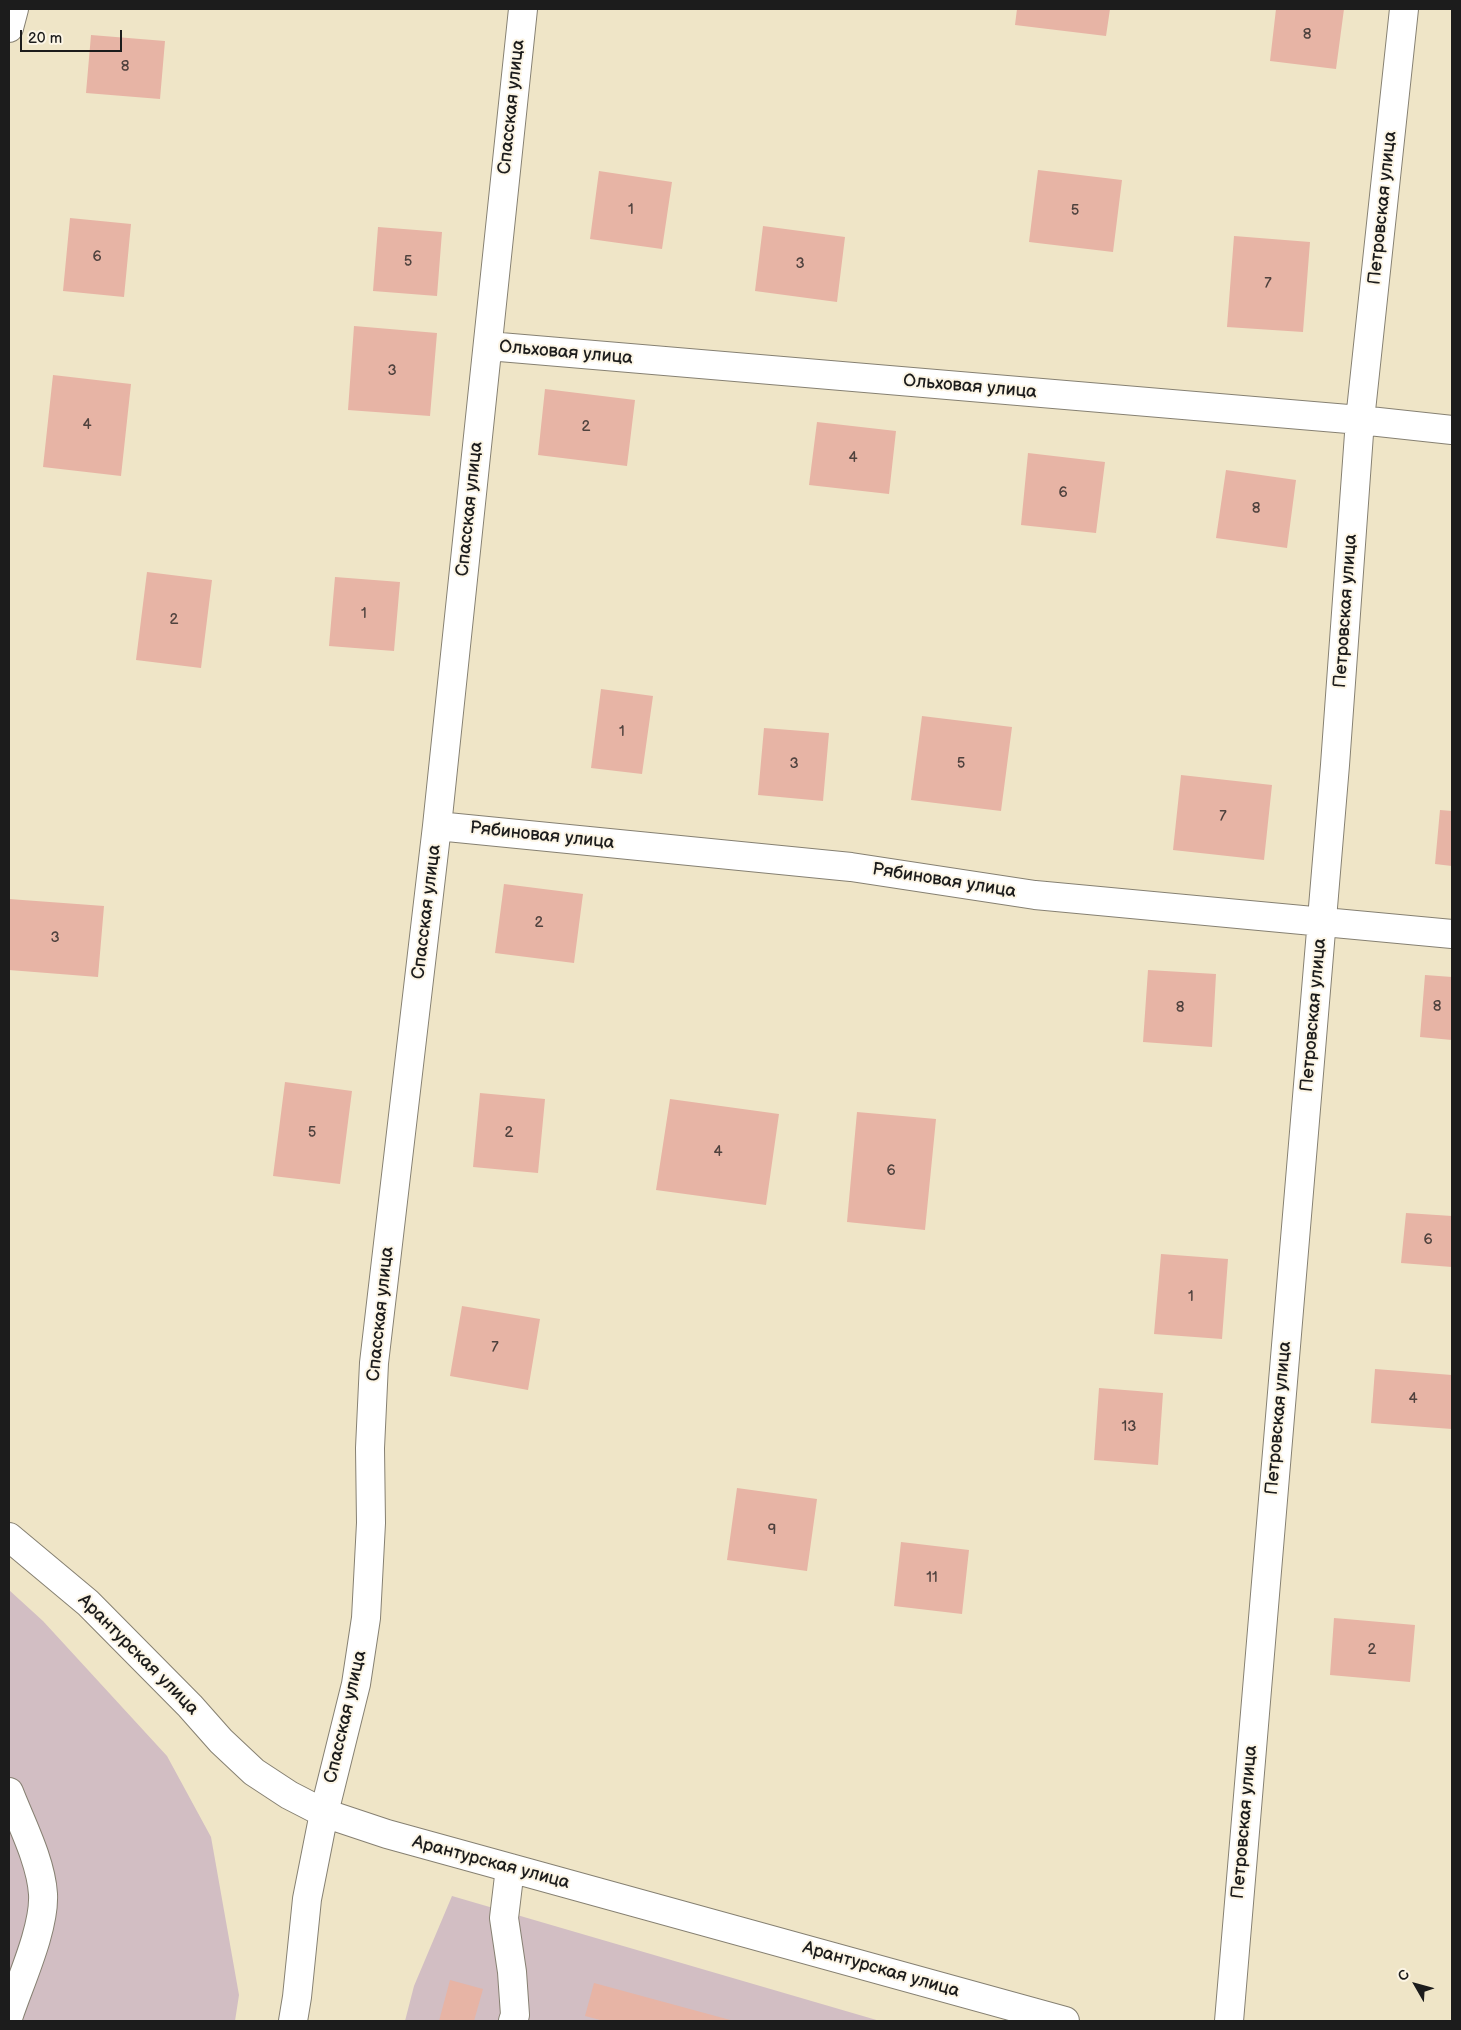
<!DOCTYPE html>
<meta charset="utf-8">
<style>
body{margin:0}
#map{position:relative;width:1461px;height:2030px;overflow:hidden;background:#efe5c7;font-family:"Balsamiq Sans",sans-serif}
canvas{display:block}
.frame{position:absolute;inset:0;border:10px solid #1c1c1c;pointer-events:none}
.north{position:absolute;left:1391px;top:1960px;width:50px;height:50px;-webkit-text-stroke:4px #fcf5e5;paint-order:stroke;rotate:308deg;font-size:14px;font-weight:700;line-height:20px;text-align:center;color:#1c1c1c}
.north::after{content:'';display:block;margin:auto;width:18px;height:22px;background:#1c1c1c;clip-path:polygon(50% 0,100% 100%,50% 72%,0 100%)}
.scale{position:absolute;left:20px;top:30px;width:102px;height:22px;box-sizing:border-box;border:2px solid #1c1c1c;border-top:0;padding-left:6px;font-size:15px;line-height:18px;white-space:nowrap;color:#1c1c1c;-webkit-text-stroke:4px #fcf5e5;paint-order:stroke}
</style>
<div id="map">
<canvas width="1461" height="2030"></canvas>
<div class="frame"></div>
<div class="north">С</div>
<div class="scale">20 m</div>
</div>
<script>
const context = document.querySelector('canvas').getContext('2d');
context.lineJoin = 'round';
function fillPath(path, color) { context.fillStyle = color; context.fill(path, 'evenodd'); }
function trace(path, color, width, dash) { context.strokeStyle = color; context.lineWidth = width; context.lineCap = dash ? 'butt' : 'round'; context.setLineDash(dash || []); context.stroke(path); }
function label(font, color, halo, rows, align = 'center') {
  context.font = font + ' "Balsamiq Sans",sans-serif'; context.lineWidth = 4; context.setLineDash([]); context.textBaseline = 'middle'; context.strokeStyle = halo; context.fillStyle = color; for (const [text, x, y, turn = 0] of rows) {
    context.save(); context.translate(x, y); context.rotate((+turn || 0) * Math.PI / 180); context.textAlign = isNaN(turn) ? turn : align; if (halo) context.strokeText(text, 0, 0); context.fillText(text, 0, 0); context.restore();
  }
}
fillPath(new Path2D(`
 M9 1590 43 1621 167 1756 211 1837 239 1995 235 2021H9Z
 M452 1896 880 2021H405L414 1986Z`), '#d2bec3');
fillPath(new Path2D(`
 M1017 9H1110L1106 36 1015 25Z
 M1276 9H1344L1336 69 1270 61Z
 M91 35 165 41 160 99 86 93Z
 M1038 170 1122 180 1113 252 1029 242Z
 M599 171 672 182 662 249 590 239Z
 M70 218 131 224 124 297 63 291Z
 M763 226 845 237 837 302 755 291Z
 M378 227 442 232 437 296 373 291Z
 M1234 236 1310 242 1303 332 1227 327Z
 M354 326 437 333 430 416 348 410Z
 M53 375 131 384 121 476 43 467Z
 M545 389 635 400 627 466 538 455Z
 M817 422 896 431 889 494 809 485Z
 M1028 453 1105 462 1096 533 1021 525Z
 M1226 470 1296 480 1287 548 1216 538Z
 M147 572 212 580 201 668 136 660Z
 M335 577 400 582 394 651 329 646Z
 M601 689 653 696 642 774 591 768Z
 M922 716 1012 727 1001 811 911 800Z
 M764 728 829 733 823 801 758 795Z
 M1181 775 1272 785 1264 860 1173 850Z
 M1440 810 1452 811V866L1435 864Z
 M504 884 583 894 574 963 495 953Z
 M9 899 104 906 98 977 9 970Z
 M1148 970 1216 974 1212 1047 1143 1042Z
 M1425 975 1452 977V1040L1420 1037Z
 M285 1082 352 1091 340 1184 273 1176Z
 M480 1093 545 1099 538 1173 473 1167Z
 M670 1099 779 1114 766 1205 656 1190Z
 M857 1112 936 1119 925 1230 847 1222Z
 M1406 1213 1452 1216V1267L1401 1263Z
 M1161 1254 1228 1259 1222 1339 1154 1334Z
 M462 1306 540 1319 528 1390 450 1376Z
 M1375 1369 1452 1375V1429L1371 1423Z
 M1099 1388 1163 1393 1158 1465 1094 1460Z
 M737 1488 817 1499 807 1571 727 1560Z
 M901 1542 969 1550 962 1614 894 1606Z
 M1334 1618 1415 1625 1410 1682 1330 1675Z
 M450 1980 483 1989 474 2021H439Z
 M594 1983 734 2021H604L585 2016Z`), '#e7b4a5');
const minor = new Path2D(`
 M9 28 14 9
 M488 346 1360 420 1452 430
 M437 826 851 867 1035 895 1452 934
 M9 1537 88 1603 190 1706 221 1741 254 1772 289 1795 324 1813 387 1834 1065 2021
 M9 1792C21 1823 41 1861 43 1894 45 1928 20 1982 9 2015
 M510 1868 504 1918 512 1972 515 2015 513 2021
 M293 2021 297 1997 307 1899 324 1813 356 1684 366 1618 371 1523 370 1448 374 1363 437 826 523 9
 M1229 2021 1335 765 1360 420 1404 9`);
trace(minor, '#868072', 30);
trace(minor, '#fff', 28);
label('15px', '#4f423e', null, [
 ["8",1307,35],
 ["8",125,67],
 ["1",631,210],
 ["5",1075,211],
 ["6",97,257],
 ["5",408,262],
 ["3",800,264],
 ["7",1268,284],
 ["3",392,371],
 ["4",87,425],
 ["2",586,427],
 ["4",853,458],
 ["6",1063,493],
 ["8",1256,509],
 ["1",364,614],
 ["2",174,620],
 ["1",622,732],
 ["3",794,764],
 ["5",961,764],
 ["7",1223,817],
 ["2",539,923],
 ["3",55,938],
 ["8",1437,1007],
 ["8",1180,1008],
 ["5",312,1133],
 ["2",509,1133],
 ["4",718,1152],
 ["6",891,1171],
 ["6",1428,1240],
 ["1",1191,1297],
 ["7",495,1348],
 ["4",1413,1399],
 ["13",1129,1427],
 ["9",772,1530],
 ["11",932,1578],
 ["2",1372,1650]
]);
label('18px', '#1c1c1c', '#fcf5e5', [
 ["Спасская улица",512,107,-84],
 ["Петровская улица",1383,208,-84],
 ["Ольховая улица",566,353,5],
 ["Ольховая улица",970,387,5],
 ["Спасская улица",470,509,-84],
 ["Петровская улица",1346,611,-86],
 ["Рябиновая улица",542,836,6],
 ["Рябиновая улица",944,881,9],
 ["Спасская улица",427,912,-83],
 ["Петровская улица",1314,1015,-85],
 ["Спасская улица",381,1314,-84],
 ["Петровская улица",1279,1418,-85],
 ["Арантурская улица",138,1655,45],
 ["Спасская улица",346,1717,-77],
 ["Петровская улица",1245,1822,-85],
 ["Арантурская улица",491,1863,15],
 ["Арантурская улица",881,1970,16]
]);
</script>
